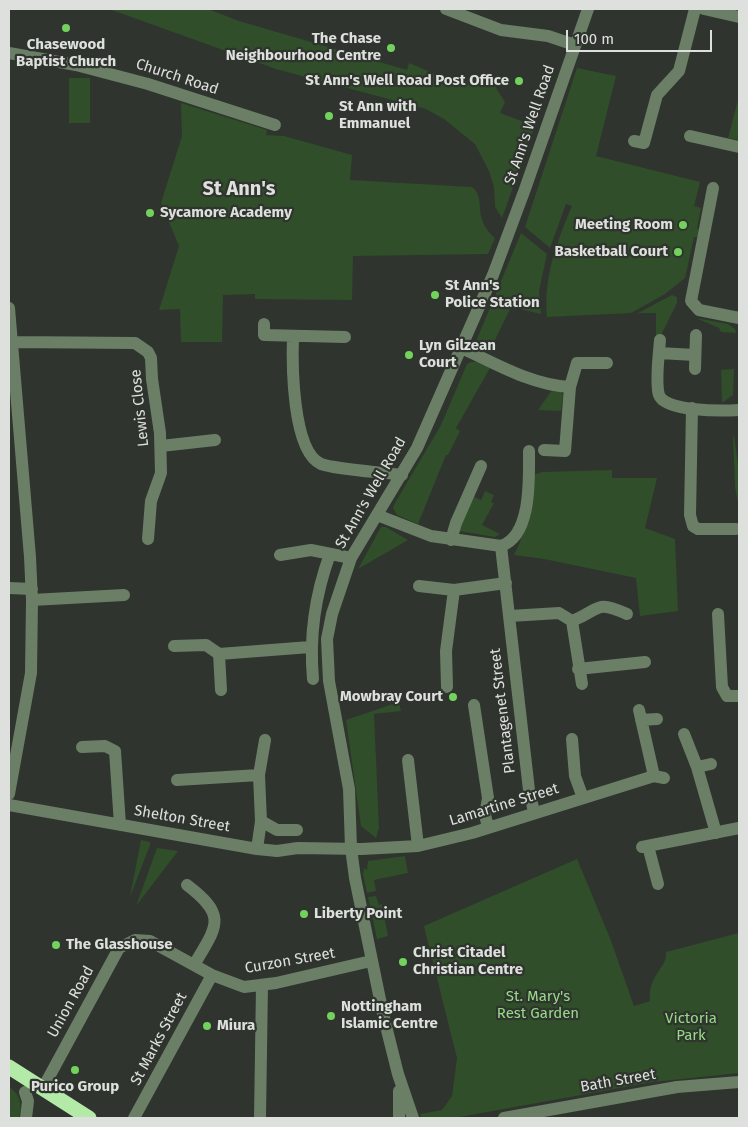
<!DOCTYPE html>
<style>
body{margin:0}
#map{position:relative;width:748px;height:1127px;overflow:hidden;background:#2f342e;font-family:"Fira Sans",sans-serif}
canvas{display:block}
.frame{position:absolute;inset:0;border:10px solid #dde0dc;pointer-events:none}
.scale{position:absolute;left:566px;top:30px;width:146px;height:22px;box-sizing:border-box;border:2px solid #dde0dc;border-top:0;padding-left:6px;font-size:15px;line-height:18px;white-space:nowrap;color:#dde0dc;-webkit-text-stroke:4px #2f342e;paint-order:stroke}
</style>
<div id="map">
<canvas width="748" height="1127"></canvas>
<div class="frame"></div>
<div class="scale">100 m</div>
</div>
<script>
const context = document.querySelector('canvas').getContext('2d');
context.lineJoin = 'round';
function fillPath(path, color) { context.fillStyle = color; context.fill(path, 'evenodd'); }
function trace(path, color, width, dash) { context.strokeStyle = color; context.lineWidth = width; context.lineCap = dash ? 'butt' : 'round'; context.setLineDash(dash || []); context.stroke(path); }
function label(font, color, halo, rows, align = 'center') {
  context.font = font + ' "Fira Sans",sans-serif'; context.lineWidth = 4.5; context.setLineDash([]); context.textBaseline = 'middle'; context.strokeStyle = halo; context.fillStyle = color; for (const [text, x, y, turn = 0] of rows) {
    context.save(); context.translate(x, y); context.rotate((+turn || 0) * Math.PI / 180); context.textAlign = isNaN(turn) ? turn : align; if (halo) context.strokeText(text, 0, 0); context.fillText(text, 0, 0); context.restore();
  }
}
fillPath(new Path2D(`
 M109 9H208L239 21 407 70 409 63 458 84 468 80 481 87 486 77 491 80 505 102 500 113 535 126 502 218 495 207 494 187 489 171 475 144 444 119 426 109 276 69Z
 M577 68 616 76 596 156 700 182 694 206 701 208 697 228 699 231 698 237H694L685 278 665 294 631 313 547 317C543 278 557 241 572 206L566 204 550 248 525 227Z
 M69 78H90V123H69Z
 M738 100H739V140L728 138Z
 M181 103 267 130 266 135 284 136 352 155 350 180 472 187C487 198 471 218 495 238L488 254 353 256 352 300 255 299V294L223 295 222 342H181L180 309 159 310 179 246 161 203 182 136Z
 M521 233 547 254 539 291 541 314 511 307 490 350 479 345 477 339Z
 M672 295 677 297V303L660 337H656V313H638Z
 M696 318 728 324 735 329 736 333 721 332 719 328Z
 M471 362H477L490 368 456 428 460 431 448 455H446L418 524 397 515 393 508 395 503 441 425 467 364Z
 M734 369 733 395 722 403 721 370Z
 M552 390 560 391 563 395 561 411 538 410Z
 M734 436 739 471V508L735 487 733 437Z
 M612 470V478H657L645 528 675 539 678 611 640 616 636 578 544 559 514 555C528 529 530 504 533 475L542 472Z
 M485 491 494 495 491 502 494 503 482 525 500 534 495 537 459 531 472 496 481 500Z
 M381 527H386L408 540 358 569Z
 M399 702 401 711 374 714 379 828 376 838 361 826 346 720Z
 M141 840 150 842V845L130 897Z
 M157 848 178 851 136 906Z
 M405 856 408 873 374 880 376 891 367 893 363 874 364 868 367 870 368 861Z
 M577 859 610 938 634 1006 650 1001C647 976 668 967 666 952L739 933V1073L653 1082 454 1118H422L420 1114 442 1110 452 1096 457 1058 424 926Z
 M376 896 379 905 382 904 388 936 377 939 368 897Z
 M9 1087C21 1095 22 1104 19 1118H9Z`), '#304e29');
trace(new Path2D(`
 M446 9 501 30 548 36 575 45
 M704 9 739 17
 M9 53 76 65 148 84 275 125
 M690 136 739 147
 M634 141 644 143 657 95 679 71 695 9
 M713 188 691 301 699 310 739 318
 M9 308 30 557 32 600 31 673 9 794
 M264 324V335L345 337
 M293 336C292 363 292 451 321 464 338 470 382 472 402 475
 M660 340C659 354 655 382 659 395 665 412 723 411 739 410
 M12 342 135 343 148 352 151 358 152 379 160 433 161 473 151 501 148 539
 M462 348C496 364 532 385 570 387L565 451 544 450
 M659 353 695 355
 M695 369 696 335
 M570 387 577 363H607
 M692 408 690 515 693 526 698 529H736
 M161 446 215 440
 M377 515 431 536 501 546C532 536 529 478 529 451
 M451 540 456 523 481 466
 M501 546 529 790 534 812
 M280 555 311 550 351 558
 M419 586 454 590 506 583
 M9 588 32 589
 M32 600 124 595
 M718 614 722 687 727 696H739
 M510 616 559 613 572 621 582 684
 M572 621C601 610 594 599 627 614
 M174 646 206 645 219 654 310 647
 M219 654 221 690
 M578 669 645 662
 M313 679C309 635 315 595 330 554
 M447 687 446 651 454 590
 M474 705 488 798 485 815 488 827
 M639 710 654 776
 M641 720 657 719
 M684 734 697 767 716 833
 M572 739 575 776 583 798
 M82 747 105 746 115 751 120 825
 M408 760 418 846
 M697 767 711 764
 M177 780 259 775
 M9 805 257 849 277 851 298 848 362 849 418 846 472 833 654 776 664 778
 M261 821 277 830H297
 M648 846 658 884
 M642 847 739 828
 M257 849 261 821 259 775 265 740
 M187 885C228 916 217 926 194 965
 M43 1088 119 948 135 940 150 941 212 975 244 987 276 983 371 961
 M25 1092 28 1101 26 1118
 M134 1118 212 975
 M260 1118 262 985
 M399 1118V1091
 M413 1118 398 1074 383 1014 355 878 351 848 349 789 329 681 327 639 332 614 351 558 417 448 493 275 525 189 588 9
 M504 1118 677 1087 739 1082`), '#6a7f65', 12);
trace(new Path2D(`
 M9 1067 89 1118`), '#b4eaa8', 15);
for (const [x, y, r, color] of [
 [66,28,5,"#73d25d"],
 [391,48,5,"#73d25d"],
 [519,81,5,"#73d25d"],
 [329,116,5,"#73d25d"],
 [150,213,5,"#73d25d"],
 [683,225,5,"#73d25d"],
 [678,252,5,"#73d25d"],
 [435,295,5,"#73d25d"],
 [409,355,5,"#73d25d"],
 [453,697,5,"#73d25d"],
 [304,914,5,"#73d25d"],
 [56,945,5,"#73d25d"],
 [403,962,5,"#73d25d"],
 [331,1016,5,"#73d25d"],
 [207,1026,5,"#73d25d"],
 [75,1070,5,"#73d25d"]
]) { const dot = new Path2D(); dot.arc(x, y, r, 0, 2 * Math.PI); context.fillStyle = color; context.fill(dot); trace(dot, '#2f342e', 2); }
label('bold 15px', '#dde0dc', '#2f342e', [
 ["The Chase",381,39,"right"],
 ["Neighbourhood Centre",381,56,"right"],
 ["Chasewood",66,45,"center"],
 ["Baptist Church",66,62,"center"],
 ["St Ann's Well Road Post Office",509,81,"right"],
 ["St Ann with",339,107],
 ["Emmanuel",339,124],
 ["Sycamore Academy",160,213],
 ["Meeting Room",673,225,"right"],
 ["Basketball Court",668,252,"right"],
 ["St Ann's",445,286],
 ["Police Station",445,303],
 ["Lyn Gilzean",419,346],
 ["Court",419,363],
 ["Mowbray Court",443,697,"right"],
 ["Liberty Point",314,914],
 ["The Glasshouse",66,945],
 ["Christ Citadel",413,953],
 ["Christian Centre",413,970],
 ["Nottingham",341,1007],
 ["Islamic Centre",341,1024],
 ["Miura",217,1026],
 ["Purico Group",75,1087,"center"]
], 'left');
label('15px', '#dde0dc', '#2f342e', [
 ["Church Road",177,77,18],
 ["St Ann's Well Road",530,125,-71],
 ["Lewis Close",140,408,-96],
 ["St Ann's Well Road",371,493,-60],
 ["Plantagenet Street",503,711,-97],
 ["Lamartine Street",504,805,-17],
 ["Shelton Street",182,819,10],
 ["Curzon Street",290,961,-10],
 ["Union Road",71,1002,-61],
 ["St Marks Street",159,1039,-62],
 ["Bath Street",618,1081,-10]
]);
label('15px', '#95db86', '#2f342e', [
 ["St. Mary's",538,997],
 ["Rest Garden",538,1014],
 ["Victoria",691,1019],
 ["Park",691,1036]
]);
label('bold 20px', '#dde0dc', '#2f342e', [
 ["St Ann's",239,189]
]);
</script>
